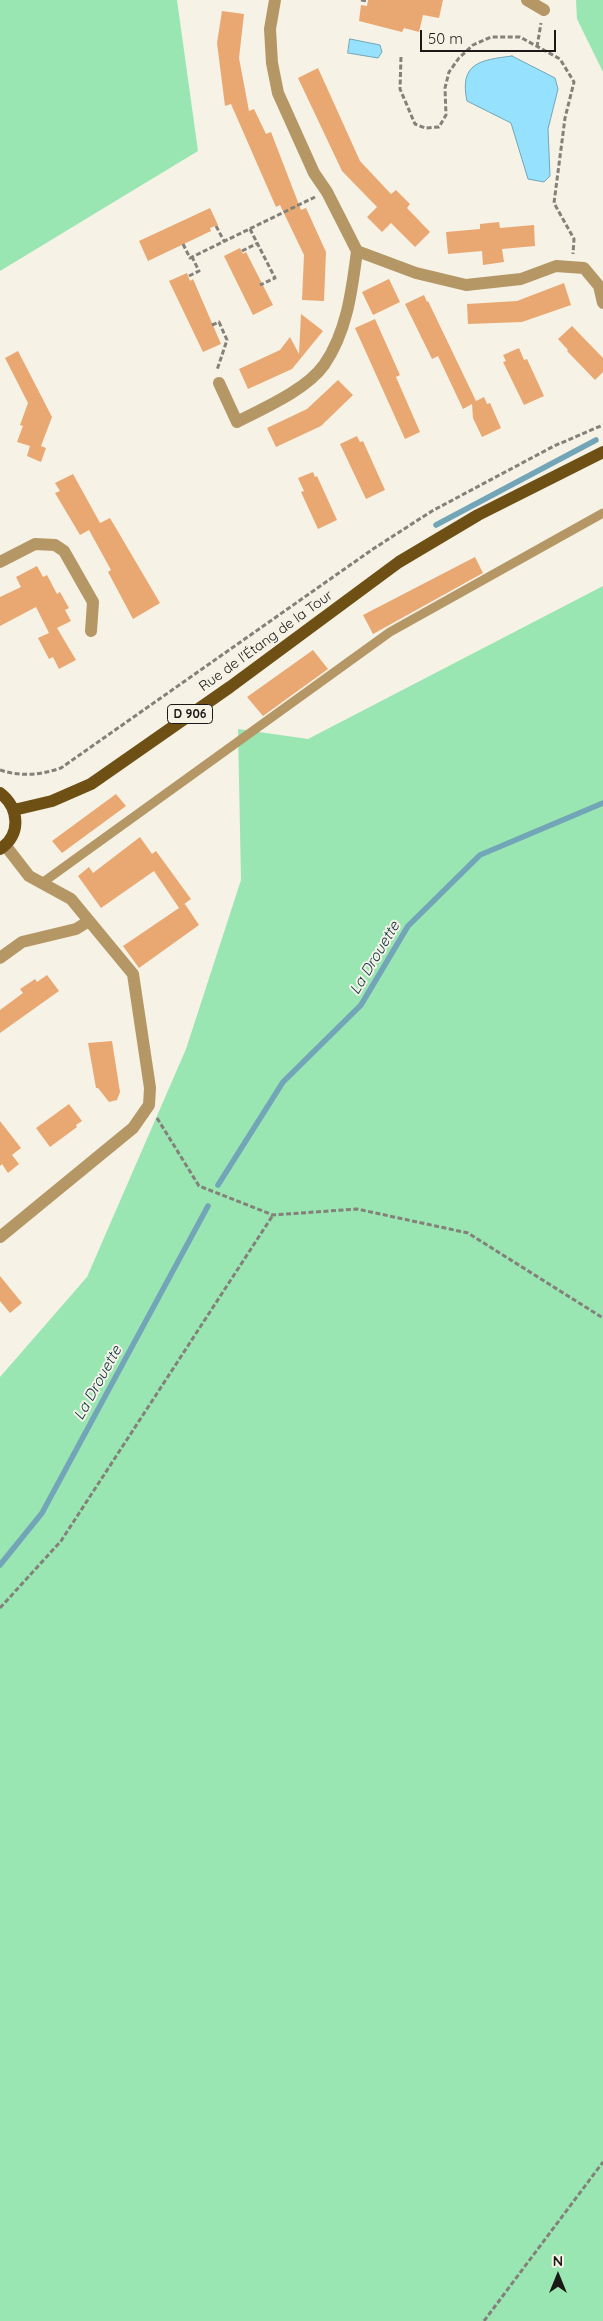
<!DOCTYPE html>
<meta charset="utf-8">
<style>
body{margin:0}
#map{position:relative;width:603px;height:2321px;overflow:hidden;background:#f6f2e6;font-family:Quicksand,sans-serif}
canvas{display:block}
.north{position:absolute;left:533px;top:2251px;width:50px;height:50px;-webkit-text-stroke:4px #f6f2e6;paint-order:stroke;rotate:0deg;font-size:14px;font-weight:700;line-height:20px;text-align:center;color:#1a1915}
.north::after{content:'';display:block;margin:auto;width:18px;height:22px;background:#1a1915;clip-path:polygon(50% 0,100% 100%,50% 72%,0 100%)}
.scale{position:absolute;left:420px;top:30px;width:136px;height:22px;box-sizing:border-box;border:2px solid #1a1915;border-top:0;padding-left:6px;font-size:15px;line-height:18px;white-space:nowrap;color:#1a1915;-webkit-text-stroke:4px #f6f2e6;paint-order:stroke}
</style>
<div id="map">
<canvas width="603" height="2321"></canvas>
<div class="north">N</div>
<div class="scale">50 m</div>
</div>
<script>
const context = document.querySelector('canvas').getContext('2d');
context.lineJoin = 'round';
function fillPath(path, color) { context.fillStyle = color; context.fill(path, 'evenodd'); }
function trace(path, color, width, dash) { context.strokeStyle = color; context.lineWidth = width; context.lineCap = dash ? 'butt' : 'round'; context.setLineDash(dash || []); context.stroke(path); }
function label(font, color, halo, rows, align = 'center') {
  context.font = font + ' Quicksand,sans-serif'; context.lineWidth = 4; context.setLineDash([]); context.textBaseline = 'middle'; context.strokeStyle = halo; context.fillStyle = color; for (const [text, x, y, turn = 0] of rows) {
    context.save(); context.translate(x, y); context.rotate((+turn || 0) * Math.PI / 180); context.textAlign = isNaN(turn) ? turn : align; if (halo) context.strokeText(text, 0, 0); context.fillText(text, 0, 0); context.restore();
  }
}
fillPath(new Path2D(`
 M0 0H177L198 151 0 271Z
 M576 0H603V72L577 19Z
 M603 586V2321H0V1377L87 1277 186 1049 241 880 238 729 308 739Z`), '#99e6b3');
const water = new Path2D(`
 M350 39 380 45 382 52 378 58 348 53Z
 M512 56 555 78 558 89 548 129 550 176 544 182 528 179 511 123 467 101C459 63 480 60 512 56Z`);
fillPath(water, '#96e1fd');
trace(water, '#71a5b7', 1);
trace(new Path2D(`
 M436 525 596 440
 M218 1185 283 1082 361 1005 408 926 480 855 603 803
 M0 1565 42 1513 208 1206`), '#71a5b7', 5.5);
fillPath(new Path2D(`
 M368 0H443L439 18 423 15 419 32 404 28 402 32 359 21 361 5 367 6Z
 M222 11 244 14 239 58 249 111 254 109 266 134 271 132 301 210 306 208 326 252 324 301 302 300 304 255 280 205 276 207 231 104 225 106 217 43Z
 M318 68 360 161 391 194 396 190 410 204 407 208 430 232 415 247 391 223 382 232 367 217 377 207 342 171 298 78Z
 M210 208 218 225 210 228 211 231 148 261 139 241Z
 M499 222 500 228 534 225 535 246 502 249 504 262 483 265 482 251 448 254 446 232 480 229V224Z
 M240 248 243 254 246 252 273 305 253 315 224 256Z
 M187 273 190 281 193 279 221 344 203 352 169 281Z
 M389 279 400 302 373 315 362 292Z
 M564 283 571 305 522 322 468 324 467 304 517 301Z
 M424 295 427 302 428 301 476 401 484 397 487 404 490 403 501 428 482 437 473 418 472 404 463 409 438 356 432 359 405 304Z
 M301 314 323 331 292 369 248 389 239 369 280 350 290 337 299 354Z
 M375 319 400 375 396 377 420 432 405 439 355 328Z
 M572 326 603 358V372L595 380 567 351 568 350 558 339Z
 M519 348 524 360 527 359 544 396 524 405 503 362 506 361 503 355Z
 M18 351 52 417 41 446 46 448 41 462 27 456 30 446 17 442 23 426 20 425 28 403 5 358Z
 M338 380 353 395 321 426 276 447 267 428 307 409Z
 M357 436 360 442 363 441 385 490 366 499 340 444Z
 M313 472 315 477 317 476 337 520 318 529 301 492 304 491 298 478Z
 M73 474 100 523 110 518 160 603 133 619 108 572 111 570 89 530 80 535 55 493 60 491 55 483Z
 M475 557 483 573 373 634 363 615Z
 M37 566 43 577 47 575 57 594 60 592 69 608 65 610 71 621 57 628 76 660 59 669 53 657 49 659 38 638 49 633 36 607 0 626V597L21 587 16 577Z
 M313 650 328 669 263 716 247 697Z
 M116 794 126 806 62 853 52 841Z
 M140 837 152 854 156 851 191 899 183 905 185 904 199 925 139 968 123 946 179 908 154 871 101 908 78 876 89 867 93 873Z
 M47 975 59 991 0 1033V1010L23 993 20 989 35 979 37 982Z
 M112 1041 120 1092 117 1100 109 1102 98 1088H96L88 1043Z
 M69 1104 82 1121 76 1125 77 1127 50 1147 36 1128Z
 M0 1121 21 1148 12 1155 19 1164 8 1173 2 1164 0 1166Z
 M0 1276 22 1303 10 1313 0 1301Z`), '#e9a872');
trace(new Path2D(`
 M361 0 368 1
 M537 47 541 23
 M401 57 400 89 415 124 425 128 439 127 446 115 445 88 449 72 459 58 473 45 491 37H520L560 59 574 82 565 118 554 203 574 239 573 254
 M216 226 224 241
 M250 229 275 278 260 285
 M183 244 190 258 315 197
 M242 251 258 243
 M189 276 199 271 192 257
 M212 325 219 322 227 340 217 370
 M0 770C21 777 40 775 61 768L373 549 432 511 554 446 603 425
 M157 1118 199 1186 273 1215 357 1209 468 1233 603 1318
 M0 1608 61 1541 273 1215
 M484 2321 603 2162`), '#838179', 3, [5, 2.5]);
trace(new Path2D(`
 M42 883 390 632 603 513`), '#b59766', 9);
trace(new Path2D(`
 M275 0 270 29 272 63 278 93 314 173 327 192 357 251 416 273 466 285 521 279 556 266 584 268 599 286 603 303
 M527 0 544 10
 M219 383 237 422C264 408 306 390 324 365 347 332 352 290 357 251
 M0 562 35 544 55 545 64 551 93 602 91 631
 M0 958 22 942 76 929 89 921
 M0 1237 133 1128 149 1105 150 1088 133 974 71 899 29 876 5 845`), '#b59766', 12);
trace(new Path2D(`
 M0 793C19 807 22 835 0 849
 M14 810 52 801 91 784 230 687 399 562 478 515 603 452`), '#6e4f14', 12);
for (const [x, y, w] of [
 [190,714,45]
]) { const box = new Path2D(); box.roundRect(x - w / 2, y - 9.5, w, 19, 4); context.fillStyle = '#f6f2e6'; context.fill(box); trace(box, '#1a1915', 1); }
label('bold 12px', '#1a1915', null, [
 ["D 906",190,714]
]);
label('14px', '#1a1915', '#f6f2e6', [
 ["Rue de l'Étang de la Tour",266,641,-36]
]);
label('italic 15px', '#023140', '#f6f2e6', [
 ["La Drouette",375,958,-59],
 ["La Drouette",98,1383,-61]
]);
</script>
